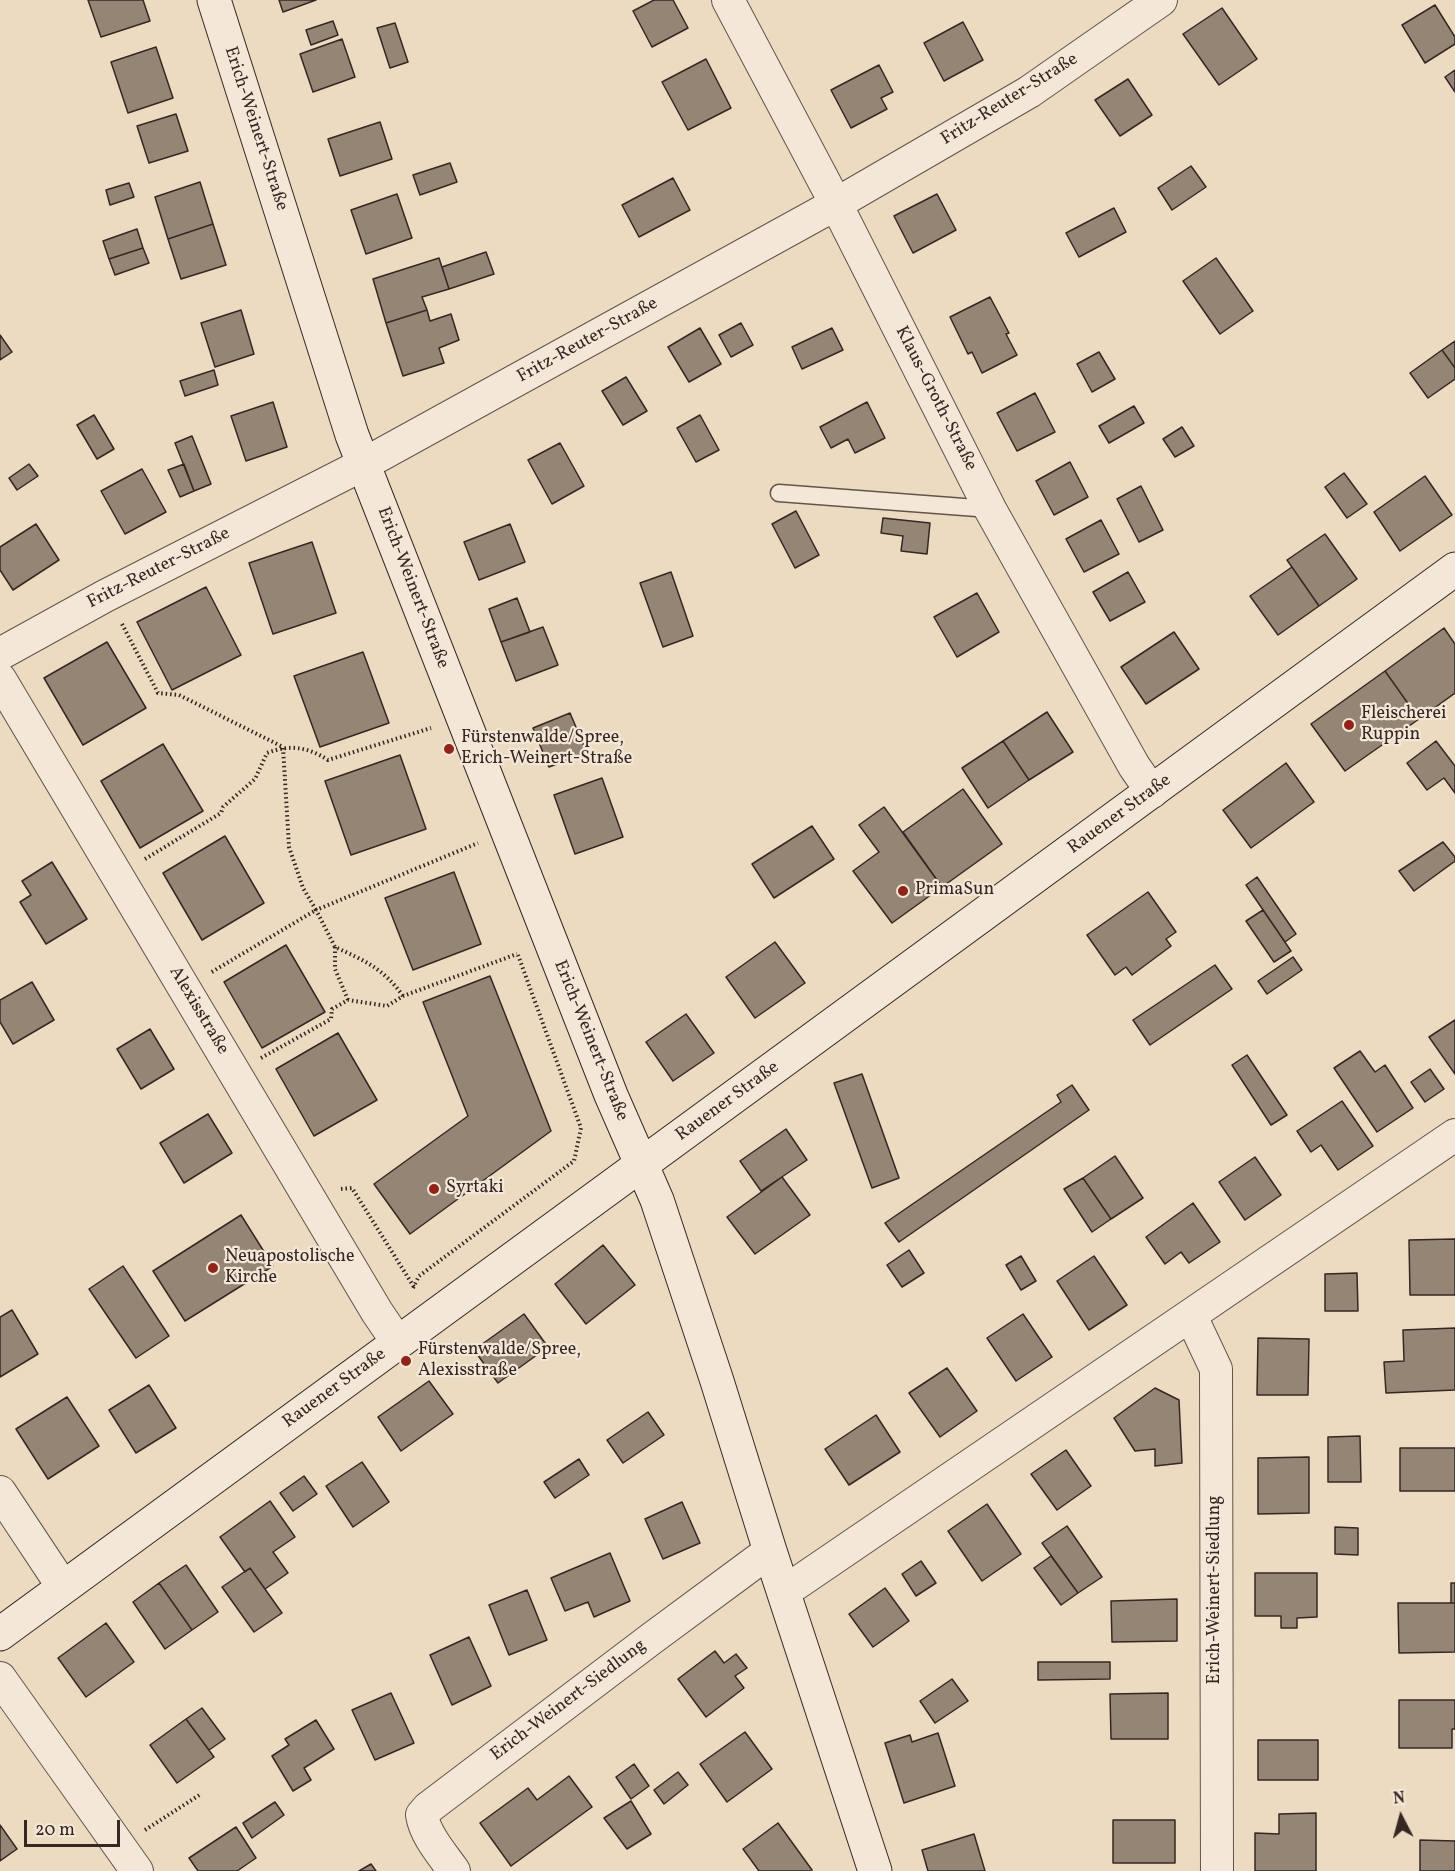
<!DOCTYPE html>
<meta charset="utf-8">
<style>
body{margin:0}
#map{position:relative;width:1455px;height:1871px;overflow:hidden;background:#ecdac1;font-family:Vollkorn,serif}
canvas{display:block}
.north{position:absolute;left:1371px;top:1787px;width:60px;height:60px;-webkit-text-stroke:4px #f3e7d7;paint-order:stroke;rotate:354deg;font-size:16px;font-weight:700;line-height:24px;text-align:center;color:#352823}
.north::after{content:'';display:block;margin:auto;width:21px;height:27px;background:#352823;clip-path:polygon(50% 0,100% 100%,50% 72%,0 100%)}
.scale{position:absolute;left:24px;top:1820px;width:96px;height:27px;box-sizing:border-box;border:3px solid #352823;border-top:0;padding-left:8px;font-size:18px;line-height:21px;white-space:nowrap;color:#352823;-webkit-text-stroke:4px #f3e7d7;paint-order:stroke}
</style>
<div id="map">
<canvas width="1455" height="1871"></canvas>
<div class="north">N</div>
<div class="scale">20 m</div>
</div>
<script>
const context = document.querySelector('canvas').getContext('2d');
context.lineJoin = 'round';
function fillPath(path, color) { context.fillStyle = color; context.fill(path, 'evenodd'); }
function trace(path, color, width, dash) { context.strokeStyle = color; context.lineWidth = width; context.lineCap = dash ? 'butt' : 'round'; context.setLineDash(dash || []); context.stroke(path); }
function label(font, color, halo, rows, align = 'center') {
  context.font = font + ' Vollkorn,serif'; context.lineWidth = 4.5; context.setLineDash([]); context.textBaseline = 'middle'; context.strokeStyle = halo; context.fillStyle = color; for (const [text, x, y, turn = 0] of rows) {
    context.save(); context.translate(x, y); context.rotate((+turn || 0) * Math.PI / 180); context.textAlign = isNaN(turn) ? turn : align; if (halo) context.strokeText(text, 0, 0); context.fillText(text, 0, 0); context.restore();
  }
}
const building = new Path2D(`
 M88 0H143L150 21 101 37Z
 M279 0H316L283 12Z
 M654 0H673L688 28 652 47 633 11Z
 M1435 5 1455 37V44L1425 63 1402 25Z
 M1222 8 1257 59 1219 85 1183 34Z
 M333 21 338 35 311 45 306 30Z
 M963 22 983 60 944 81 924 43Z
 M395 23 408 62 390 68 377 28Z
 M342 39 355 77 313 92 300 54Z
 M156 47 173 98 128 113 111 62Z
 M706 59 731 108 688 130 662 82Z
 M879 65 893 92 881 98 887 109 851 128 831 90Z
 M1455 70V92L1445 77Z
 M1128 79 1152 115 1120 136 1095 100Z
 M176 114 188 151 149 163 137 126Z
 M380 122 392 159 340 176 328 139Z
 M450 163 457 182 420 195 413 175Z
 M1191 166 1206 187 1172 210 1158 188Z
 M673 178 690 210 639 237 622 205Z
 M200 182 213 224 168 239 155 197Z
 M129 183 134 197 110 205 106 190Z
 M397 194 412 238 366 254 351 210Z
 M937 194 956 230 913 253 894 216Z
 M1114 208 1126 232 1079 257 1066 233Z
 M213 224 226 265 181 279 168 239Z
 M137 229 143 248 109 259 103 241Z
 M143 248 149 263 115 275 109 259Z
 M486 252 494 274 449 289 442 267Z
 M439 258 449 289 422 297 427 310 386 323 373 279Z
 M1216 258 1253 311 1220 334 1183 281Z
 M990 297 1009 333 1006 334 1017 355 982 373 972 352 968 354 950 317Z
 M241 310 254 354 215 367 201 323Z
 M427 310 430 321 451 314 459 340 439 348 444 363 403 376 386 323Z
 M741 323 753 345 731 357 719 335Z
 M700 328 721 364 689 382 668 347Z
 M832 328 843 350 802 369 792 347Z
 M0 335 12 352 0 360Z
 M1455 341V368L1442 350Z
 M1442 350 1455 368V379L1428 398 1410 373Z
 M1099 352 1115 379 1092 392 1077 364Z
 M214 370 218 385 185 396 180 381Z
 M626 377 647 411 623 425 602 391Z
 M1035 393 1055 432 1017 451 997 413Z
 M273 402 287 447 246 461 231 416Z
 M867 402 885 438 855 453 848 439 831 448 820 427Z
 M1134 406 1144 423 1109 443 1099 426Z
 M94 415 114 449 97 459 77 425Z
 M700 415 719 450 696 462 677 428Z
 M1182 427 1194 446 1175 457 1163 439Z
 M192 436 211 484 194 491 175 443Z
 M560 443 584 486 552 504 528 460Z
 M1070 462 1088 497 1054 515 1036 481Z
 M29 464 38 476 17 490 9 478Z
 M184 464 194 491 180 497 168 470Z
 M142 469 166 512 125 534 101 491Z
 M1344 473 1367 504 1347 518 1325 487Z
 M1425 476 1452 515 1400 551 1374 512Z
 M1141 486 1163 530 1139 542 1117 499Z
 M796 511 819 555 795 568 772 524Z
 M883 518 930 523 927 554 901 551 903 536 881 533Z
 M1101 520 1119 554 1084 572 1066 539Z
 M36 524 59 560 13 590 0 570V547Z
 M510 524 525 562 479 580 464 542Z
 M1325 534 1357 579 1319 606 1287 560Z
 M312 542 336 613 273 634 249 563Z
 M1292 567 1319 606 1278 635 1250 596Z
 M671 572 693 636 663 647 640 583Z
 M1128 572 1145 602 1110 621 1093 592Z
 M206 587 241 655 172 690 137 622Z
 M977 593 999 632 957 657 934 617Z
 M517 598 530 632 501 642 489 609Z
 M543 627 558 665 516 681 501 642Z
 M1444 628 1455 644V693L1419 719 1385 671Z
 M1174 632 1199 669 1146 704 1121 667Z
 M107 642 146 708 83 745 44 678Z
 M363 652 389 723 320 747 294 676Z
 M1385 671 1419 719 1345 771 1311 724Z
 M1047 712 1073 752 1029 780 1003 741Z
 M570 713 587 753 549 767 533 728Z
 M1003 741 1029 780 988 808 962 768Z
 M1436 741 1455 766V793L1444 778 1427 790 1407 763Z
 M163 744 203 811 140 848 101 781Z
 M400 755 426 829 351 855 325 781Z
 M1286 763 1314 802 1251 848 1223 810Z
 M602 778 623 837 575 854 554 795Z
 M963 789 1002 844 942 887 903 832Z
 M884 807 942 887 892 923 853 871 879 852 859 825Z
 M812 826 834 859 774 898 752 864Z
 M225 836 264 903 202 940 163 873Z
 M1443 842 1455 857V861L1414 891 1399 871Z
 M52 862 87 919 46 944 20 902 31 895 22 881Z
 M454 872 481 944 413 970 385 898Z
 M1257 877 1296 934 1285 942 1246 885Z
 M1148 892 1176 932 1166 939 1171 946 1132 975 1126 967 1115 975 1087 935Z
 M1263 910 1291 951 1274 962 1246 921Z
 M775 942 805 983 755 1018 726 977Z
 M286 945 325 1012 262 1048 224 982Z
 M1293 957 1302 970 1267 994 1258 981Z
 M1215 965 1232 989 1150 1045 1133 1020Z
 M490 976 551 1131 410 1234 374 1184 468 1116 423 1002Z
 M32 982 54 1020 13 1044 0 1022V1000Z
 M686 1014 714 1053 673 1081 646 1042Z
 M1455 1020V1074L1429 1037Z
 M150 1029 174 1069 141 1089 117 1049Z
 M338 1033 377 1100 314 1136 276 1069Z
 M1360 1051 1375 1072 1385 1065 1413 1108 1377 1132 1334 1068Z
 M1247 1055 1287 1115 1271 1125 1232 1065Z
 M1430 1069 1444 1089 1425 1102 1411 1082Z
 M862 1074 899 1178 872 1188 834 1083Z
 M1072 1085 1089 1110 899 1242 885 1223 1061 1102 1057 1095Z
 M1342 1101 1373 1146 1338 1170 1321 1145 1311 1152 1297 1131Z
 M208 1114 232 1153 184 1183 160 1143Z
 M786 1129 807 1160 761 1191 740 1161Z
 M1115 1156 1143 1198 1111 1219 1083 1178Z
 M1255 1157 1281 1195 1245 1220 1219 1182Z
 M782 1177 810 1215 755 1254 727 1217Z
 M1083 1178 1111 1219 1092 1232 1064 1189Z
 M1193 1203 1220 1242 1189 1263 1181 1252 1165 1264 1146 1237Z
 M241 1215 273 1266 185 1321 153 1271Z
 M1455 1239V1295H1410L1409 1240Z
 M603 1245 635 1285 586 1324 555 1284Z
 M909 1250 924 1273 902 1287 887 1265Z
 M1021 1256 1036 1281 1021 1290 1006 1265Z
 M1094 1256 1127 1305 1089 1330 1057 1281Z
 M123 1266 169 1336 136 1358 89 1289Z
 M1357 1273 1358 1311H1325V1274Z
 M12 1310 38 1354 0 1377V1317Z
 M524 1314 548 1347 498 1383 474 1350Z
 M1023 1314 1052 1357 1016 1381 987 1338Z
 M1455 1328V1390L1386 1393 1384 1362 1404 1361 1403 1330Z
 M1258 1338 1309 1339 1308 1395H1257Z
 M947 1368 977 1411 940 1437 909 1393Z
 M429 1381 453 1414 401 1451 378 1417Z
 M149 1385 176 1428 136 1453 109 1410Z
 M1155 1388 1179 1400 1182 1463 1155 1466V1449L1135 1451 1114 1418Z
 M67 1397 99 1446 48 1479 16 1429Z
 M648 1412 664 1435 623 1463 607 1440Z
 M876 1415 900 1452 849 1485 825 1449Z
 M1360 1436 1361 1482H1328V1437Z
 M1400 1448H1455V1491H1400Z
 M1066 1450 1091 1486 1057 1510 1031 1474Z
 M1309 1457V1513L1258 1514V1458Z
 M579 1459 589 1475 555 1498 544 1482Z
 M362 1462 389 1502 353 1527 326 1486Z
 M304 1476 317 1494 293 1511 280 1493Z
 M270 1501 295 1537 273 1552 288 1573 265 1589 250 1568 245 1572 220 1537Z
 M682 1502 700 1543 663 1559 645 1519Z
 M987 1504 1021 1554 982 1581 948 1531Z
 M1067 1526 1102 1577 1078 1593 1042 1543Z
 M1335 1527 1358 1528V1555L1335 1554Z
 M610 1553 630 1601 594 1617 588 1602 565 1611 551 1578Z
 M1051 1556 1078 1593 1061 1605 1034 1568Z
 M921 1561 936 1583 916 1596 902 1574Z
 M186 1565 218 1612 192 1630 159 1583Z
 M250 1568 282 1613 254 1632 222 1587Z
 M1255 1573H1317V1617L1297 1618V1628H1281V1616H1255Z
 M159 1583 192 1630 165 1649 133 1602Z
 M1451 1583H1455V1603H1451Z
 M885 1588 909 1621 873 1647 849 1614Z
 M527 1590 547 1640 509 1655 489 1605Z
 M1177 1599V1641L1112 1642 1111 1601Z
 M1398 1603H1455V1652L1399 1653Z
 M106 1623 134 1662 86 1697 58 1658Z
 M469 1637 491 1686 452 1705 430 1655Z
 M715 1651 724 1663 736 1654 747 1668 735 1676 744 1688 706 1717 678 1679Z
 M1038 1662H1110V1679L1038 1680Z
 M952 1679 968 1701 935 1723 920 1701Z
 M391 1693 414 1743 375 1760 352 1710Z
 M1168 1693V1739H1111L1110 1694Z
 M1399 1700H1455V1729H1452V1748H1399Z
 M202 1708 225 1739 209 1750 186 1719Z
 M186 1719 214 1757 177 1783 150 1745Z
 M316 1720 334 1749 304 1768 311 1780 293 1791 272 1756 289 1745 285 1739Z
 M745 1732 772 1769 727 1802 700 1764Z
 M938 1733 955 1786 904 1803 885 1743 910 1735 912 1742Z
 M1258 1740H1318V1780H1258Z
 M634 1764 649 1786 631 1799 616 1777Z
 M678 1772 688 1785 664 1804 654 1790Z
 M569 1776 592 1807 511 1866 480 1823 528 1788 537 1800Z
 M631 1801 651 1834 627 1849 604 1818Z
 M275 1802 284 1815 252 1838 243 1823Z
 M1316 1813V1871H1255V1833L1279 1834V1814Z
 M1113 1820H1175V1863H1113Z
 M778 1823 812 1870 811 1871H759L743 1849Z
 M0 1825 17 1849 0 1861Z
 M236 1827 256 1858 237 1871H198L189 1858Z
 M974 1834 985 1871H928L922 1850Z
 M1420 1840 1455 1841V1871H1420Z
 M371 1864 376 1871H359Z`);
fillPath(building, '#948575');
trace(building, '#352823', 1.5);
const lane = new Path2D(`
 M779 493 990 509`);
const street = new Path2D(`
 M728 0 836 204 990 509 1134 766 1152 792
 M0 654 105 596 364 464 836 204 1029 92 1161 0
 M0 679 377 1312 398 1343
 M1191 1316 1216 1369 1217 1871
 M0 1492 63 1587
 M784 1592 1455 1135
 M0 1678 137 1871
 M454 1871C442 1854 425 1835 422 1815L428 1808 651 1639 770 1551`);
const secondary = new Path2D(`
 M214 0 352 435 611 1095 657 1200 717 1381 770 1551 875 1871
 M0 1634 1455 569`);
trace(lane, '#63544a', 19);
trace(street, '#63544a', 34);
trace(secondary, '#352823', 35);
trace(new Path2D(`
 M122 624 158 693 179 695 283 747 289 847 303 888 316 910 210 973
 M145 859 221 813 223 807 255 779 267 753C290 744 308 747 328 760L431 728
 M335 947V969L348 1000
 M403 996C383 968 365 961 335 947L316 910 478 843
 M261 1058 331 1019 332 1009 348 1000 387 1006 403 996 517 954
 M341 1189 352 1188 414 1287
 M413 1288 419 1276 574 1161 581 1128 518 955
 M145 1830 201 1794`), '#352823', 4, [1.5, 3]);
trace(lane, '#f3e7d7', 16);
trace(street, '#f3e7d7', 32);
trace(secondary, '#f3e7d7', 33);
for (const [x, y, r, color] of [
 [1349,725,6,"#8f2418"],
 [449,749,6,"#8f2418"],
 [903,891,6,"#8f2418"],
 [434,1189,6,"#8f2418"],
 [213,1268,6,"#8f2418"],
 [406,1361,6,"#8f2418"]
]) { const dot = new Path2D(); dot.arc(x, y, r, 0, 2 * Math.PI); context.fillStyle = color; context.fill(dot); trace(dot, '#f3e7d7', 2); }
label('18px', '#352823', '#f3e7d7', [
 ["Fritz-Reuter-Straße",1010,100,-32],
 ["Erich-Weinert-Straße",255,129,72],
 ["Fritz-Reuter-Straße",588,341,-29],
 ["Klaus-Groth-Straße",935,399,63],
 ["Fritz-Reuter-Straße",159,569,-27],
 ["Erich-Weinert-Straße",412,588,69],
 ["Rauener Straße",1120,815,-36],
 ["Alexisstraße",198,1011,59],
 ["Erich-Weinert-Straße",590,1041,68],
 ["Rauener Straße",728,1102,-36],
 ["Rauener Straße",335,1389,-36],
 ["Erich-Weinert-Siedlung",1216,1590,-90],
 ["Erich-Weinert-Siedlung",569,1701,-37]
]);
label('18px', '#352823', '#f3e7d7', [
 ["Fleischerei",1361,715],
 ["Ruppin",1361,736],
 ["Fürstenwalde/Spree,",461,739],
 ["Erich-Weinert-Straße",461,760],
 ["PrimaSun",915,891],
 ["Syrtaki",446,1189],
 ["Neuapostolische",225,1258],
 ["Kirche",225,1279],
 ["Fürstenwalde/Spree,",418,1351],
 ["Alexisstraße",418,1372]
], 'left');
</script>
